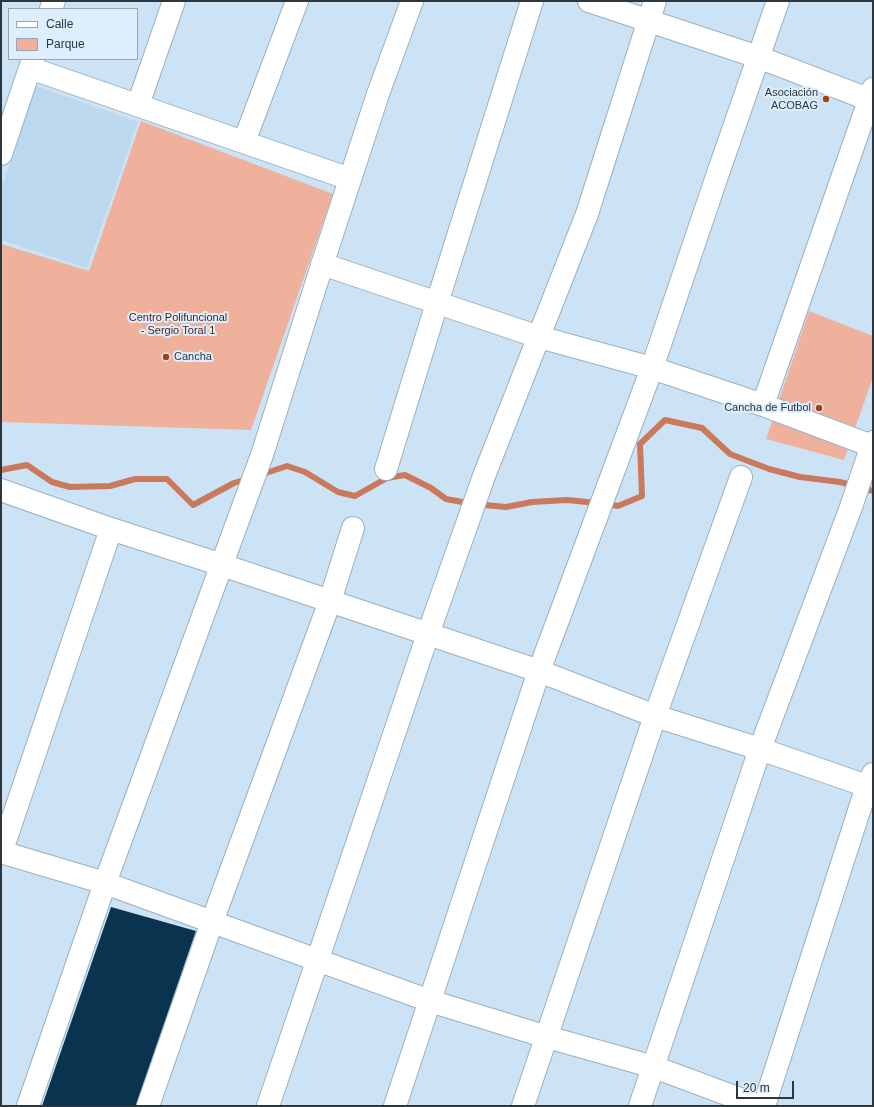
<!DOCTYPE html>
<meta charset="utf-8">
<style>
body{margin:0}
#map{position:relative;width:874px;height:1107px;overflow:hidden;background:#cce3f5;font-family:Arial,sans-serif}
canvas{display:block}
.frame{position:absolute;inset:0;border:2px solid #2d363d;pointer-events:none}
.legend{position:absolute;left:8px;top:8px;width:130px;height:52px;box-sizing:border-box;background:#ddeffe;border:1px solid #97a5b1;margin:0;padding:5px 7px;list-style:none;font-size:12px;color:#2d363d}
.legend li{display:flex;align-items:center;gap:8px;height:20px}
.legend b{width:20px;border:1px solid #97a5b1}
.scale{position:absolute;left:736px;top:1081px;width:58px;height:18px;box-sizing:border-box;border:2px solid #2d363d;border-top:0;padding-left:5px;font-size:12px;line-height:14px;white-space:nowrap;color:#2d363d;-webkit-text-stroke:3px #ddeffe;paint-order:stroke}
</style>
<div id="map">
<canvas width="874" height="1107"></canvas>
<div class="frame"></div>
<ul class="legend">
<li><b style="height:5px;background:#fff"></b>Calle</li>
<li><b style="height:11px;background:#f0b19c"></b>Parque</li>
</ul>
<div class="scale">20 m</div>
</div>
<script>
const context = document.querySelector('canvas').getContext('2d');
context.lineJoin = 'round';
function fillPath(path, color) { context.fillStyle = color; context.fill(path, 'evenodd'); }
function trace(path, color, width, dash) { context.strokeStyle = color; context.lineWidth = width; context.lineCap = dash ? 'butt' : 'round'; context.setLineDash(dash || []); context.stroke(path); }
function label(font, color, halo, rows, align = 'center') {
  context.font = font + ' Arial,sans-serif'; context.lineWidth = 4; context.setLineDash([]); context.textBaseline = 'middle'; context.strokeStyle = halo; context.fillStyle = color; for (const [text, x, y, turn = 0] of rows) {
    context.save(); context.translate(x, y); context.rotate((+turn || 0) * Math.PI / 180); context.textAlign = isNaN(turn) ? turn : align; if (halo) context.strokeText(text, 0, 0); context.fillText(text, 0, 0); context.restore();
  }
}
fillPath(new Path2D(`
 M36 86 138 122 87 268 1 240V190Z`), '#bbd8ef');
fillPath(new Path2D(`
 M141 121 333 194 251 430 1 422V244L89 271Z
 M809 311 873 336V377L844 460 766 439Z`), '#f0b19c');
trace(new Path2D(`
 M1 470 27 465 52 482 70 487 110 486 135 479H167L193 505 234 483 247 479
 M260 475 287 466 305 472 338 492 355 496 387 478 405 475 431 488 446 499 473 504 506 507 532 502 567 500 597 503
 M606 504 618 506 642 496 640 444 665 420 702 428 730 454 769 469 800 477 840 482 873 491`), '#cb795d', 6);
fillPath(new Path2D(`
 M111 907 196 931 136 1106H42Z`), '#09334e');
const minor = new Path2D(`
 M589 1 758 57 873 101
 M51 9 54 1
 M30 68 350 179
 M138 105 174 1
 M244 142 297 1
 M1 154 33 59
 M322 264 539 337 652 368 763 405 873 89
 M763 405 872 446
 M386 469 437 303 532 1
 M1 490 111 529 222 565 539 671 655 716 760 749 873 788
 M1 852 105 883 430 1001 547 1037 654 1067 759 1106
 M1 853 111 529
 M28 1106 105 883 262 455 324 259 378 94 412 1
 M148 1106 212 922 330 601 353 528
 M268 1106 428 634 484 476 587 214 655 1
 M395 1106 539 671 652 368 717 176 778 1
 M523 1106 655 716 741 477
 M640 1106 760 749 851 507 873 442
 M764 1106 867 786 873 774`);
trace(minor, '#9ab0c1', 24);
trace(minor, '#fff', 22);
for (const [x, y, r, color] of [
 [826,99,4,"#a64019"],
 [166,357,4,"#a64019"],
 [819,408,4,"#a64019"]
]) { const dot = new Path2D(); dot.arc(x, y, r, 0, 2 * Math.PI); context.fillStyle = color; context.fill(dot); trace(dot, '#ddeffe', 1.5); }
label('11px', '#2d363d', '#ddeffe', [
 ["Asociación",818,93],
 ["ACOBAG",818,106],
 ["Cancha",174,357,"left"],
 ["Cancha de Futbol",811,408]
], 'right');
label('11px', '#511c09', '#ddeffe', [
 ["Centro Polifuncional",178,318],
 ["- Sergio Toral 1",178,331]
]);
</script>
